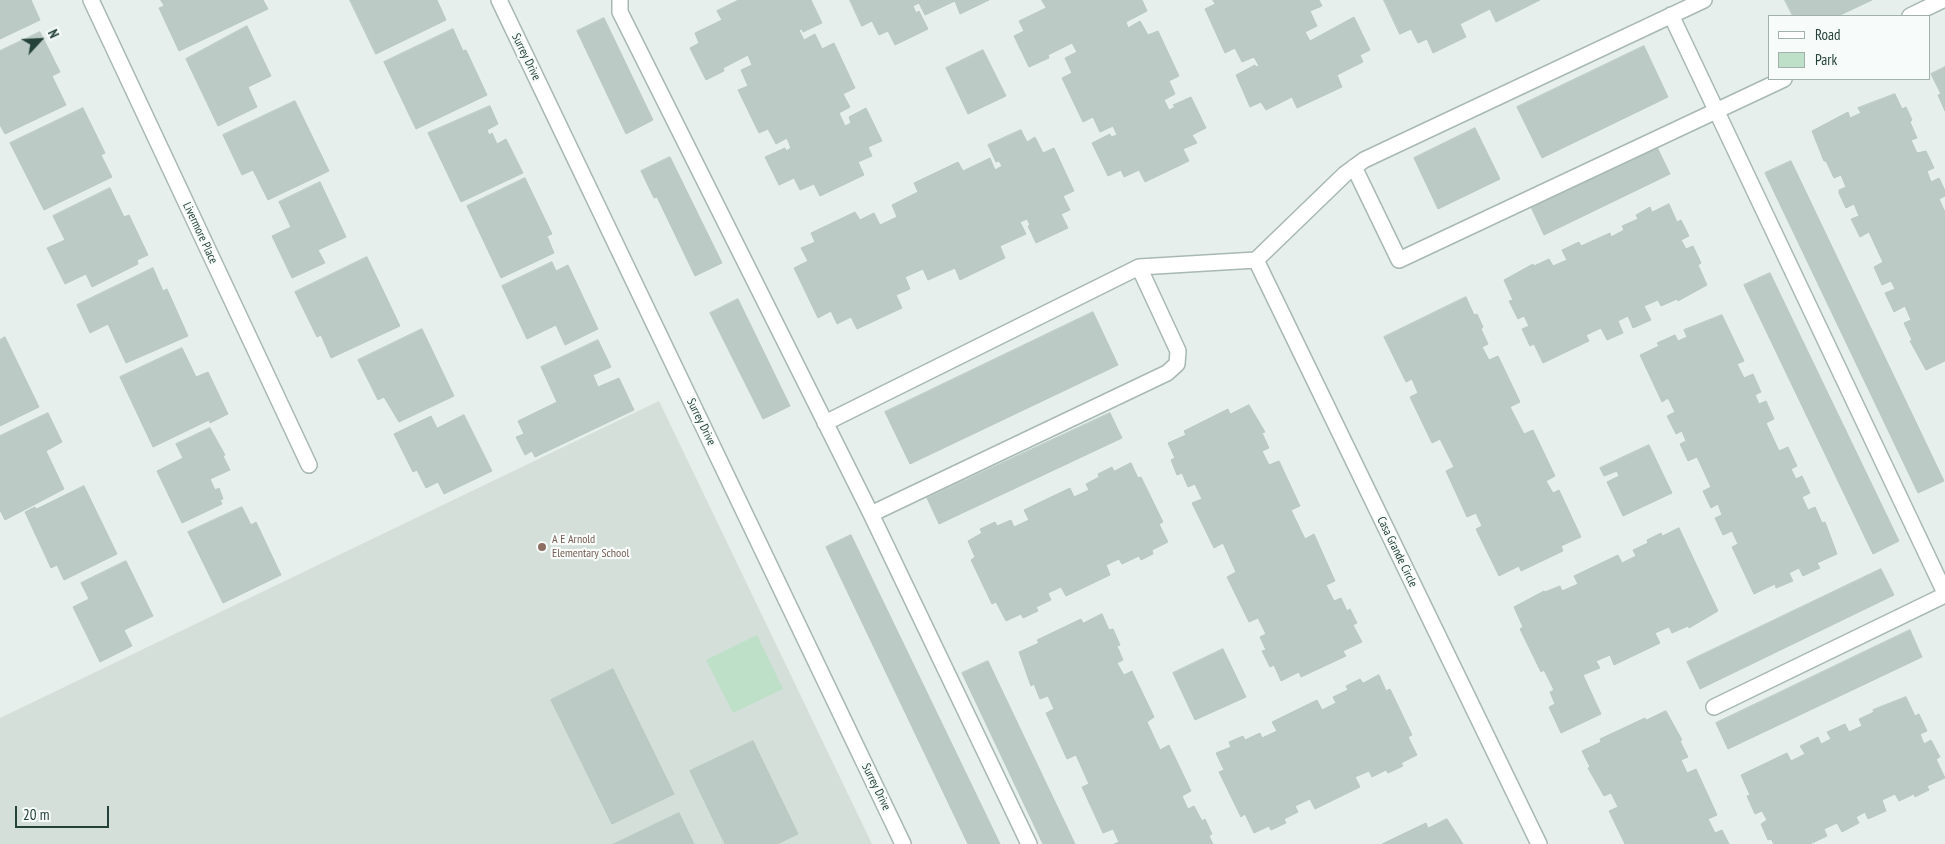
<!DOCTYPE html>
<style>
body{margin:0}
#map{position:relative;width:1945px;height:844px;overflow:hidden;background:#e6efeb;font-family:"PT Sans Narrow",sans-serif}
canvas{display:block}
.legend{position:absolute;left:1768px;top:15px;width:162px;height:65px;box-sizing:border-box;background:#f7fbf9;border:1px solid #a3b1ad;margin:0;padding:6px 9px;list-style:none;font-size:15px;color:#24423a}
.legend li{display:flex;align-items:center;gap:10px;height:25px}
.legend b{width:25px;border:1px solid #a3b1ad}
.north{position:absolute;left:15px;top:15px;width:50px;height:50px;-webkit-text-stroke:4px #f7fbf9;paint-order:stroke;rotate:65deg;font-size:14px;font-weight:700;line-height:20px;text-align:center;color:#24423a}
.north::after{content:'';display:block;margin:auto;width:18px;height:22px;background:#24423a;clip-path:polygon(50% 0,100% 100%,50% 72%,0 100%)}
.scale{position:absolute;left:15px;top:806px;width:94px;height:22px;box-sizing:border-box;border:2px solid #24423a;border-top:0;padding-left:6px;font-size:15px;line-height:18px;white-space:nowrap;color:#24423a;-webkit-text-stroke:4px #f7fbf9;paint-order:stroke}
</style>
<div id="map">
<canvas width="1945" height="844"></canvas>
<ul class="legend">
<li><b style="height:6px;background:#fff"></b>Road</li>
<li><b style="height:14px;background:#bfe0c8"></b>Park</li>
</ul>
<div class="north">N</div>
<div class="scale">20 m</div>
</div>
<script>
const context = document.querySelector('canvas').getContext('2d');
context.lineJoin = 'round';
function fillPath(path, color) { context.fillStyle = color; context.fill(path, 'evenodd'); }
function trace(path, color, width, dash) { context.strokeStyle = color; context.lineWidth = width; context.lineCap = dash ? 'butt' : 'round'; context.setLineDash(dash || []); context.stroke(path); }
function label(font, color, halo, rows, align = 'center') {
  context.font = font + ' "PT Sans Narrow",sans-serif'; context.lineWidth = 4.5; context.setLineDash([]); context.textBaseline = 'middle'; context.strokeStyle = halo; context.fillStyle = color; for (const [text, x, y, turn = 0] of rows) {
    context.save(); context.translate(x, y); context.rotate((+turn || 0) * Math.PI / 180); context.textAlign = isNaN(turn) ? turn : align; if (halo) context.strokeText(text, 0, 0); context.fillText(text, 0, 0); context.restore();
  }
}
fillPath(new Path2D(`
 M659 401 872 844H0V718Z`), '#d4dfda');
fillPath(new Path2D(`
 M757 635 783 689 733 713 706 660Z`), '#bfe0c8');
const building = new Path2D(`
 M0 0H31L40 20 0 39Z
 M161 0H263L268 9 179 51 159 8 164 6Z
 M350 0H437L446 20 376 54Z
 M739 0H811L822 23 803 32 802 29 799 30 804 40 815 34 822 49 834 43 855 88 843 94 850 107 839 113 845 126 851 123 849 117 866 108 882 141 868 147 872 156 858 162 864 175 820 196 814 184 800 190 794 178 779 185 765 157 785 148 786 151 791 148 787 138 776 144 768 129 759 133 738 90 748 86 741 70 752 65 748 55 723 68 724 71 706 80 690 48 699 43 695 33 722 20 717 11Z
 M850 0H989L960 14 955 1 925 15 919 3 913 6 916 13 919 11 928 29 895 45 888 31 879 35 872 21 862 26Z
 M1042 0H1142L1147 11 1126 22 1128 28 1140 21 1148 35 1158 31 1179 76 1169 81 1175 94 1164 100 1169 110 1175 107 1173 105 1191 97 1206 128 1192 135 1197 143 1183 149 1189 161 1145 182 1139 170 1124 177 1121 170 1108 176 1092 143 1110 134 1111 137 1117 135 1113 126 1100 132 1093 117 1083 122 1062 78 1072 73 1065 58 1077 52 1072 43 1048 55 1049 58 1029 67 1014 36 1024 31 1019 21 1046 8Z
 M1213 0H1319L1322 6 1310 11 1317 26 1305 32 1310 41 1354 17 1370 50 1360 55 1363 62 1337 75 1342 87 1297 108 1292 97 1266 110 1261 102 1250 107 1236 75 1255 65 1256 67 1259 66 1254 57 1242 62 1235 48 1225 53 1205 9 1215 4Z
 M1384 0H1540L1496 22 1490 9 1460 24 1466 37 1433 53 1427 39 1418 43 1411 29 1400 34Z
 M1785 0H1872L1838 16H1793Z
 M604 18 653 120 626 134 577 31Z
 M247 26 271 76 248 87 257 107 218 126 186 59Z
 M453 29 463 51 466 50 487 95 416 129 384 62Z
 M40 32 60 72 52 76 66 105 5 134 0 125V51Z
 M1644 46 1668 97 1542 158 1517 107Z
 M983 50 1006 96 968 114 946 68Z
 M1945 67V111L1938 95 1941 94 1931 74Z
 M1895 94 1902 109 1906 107 1912 120 1910 122 1917 138 1911 140 1917 153 1926 151 1934 168 1927 171 1931 182 1939 178 1945 191V196L1939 199 1945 212V361L1926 370 1910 341 1912 340 1904 323 1911 320 1905 306 1894 312 1885 293 1895 289 1891 281 1882 285 1874 267 1883 262 1869 232 1860 237 1851 219 1859 216 1854 204 1846 208 1839 193V190L1846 187 1841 175 1834 178 1826 161H1824L1812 131 1848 112 1850 118 1861 113 1858 108Z
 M295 101 329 171 268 200 253 170 242 175 223 135Z
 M490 106 498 124 487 130 489 135 492 133 497 144 506 139 523 173 461 202 428 133Z
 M83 108 105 153 101 155 112 177 44 210 10 143Z
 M1475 128 1500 179 1438 209 1414 158Z
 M1021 130 1027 142 1035 137 1043 153 1054 148 1074 191 1063 196 1070 210 1061 214 1068 228 1036 243 1028 226 1030 225 1027 219 1020 222 1026 234 1000 246 1005 258 960 280 955 268 928 280 923 269 905 277 910 289 896 295 902 308 857 329 851 317 837 324 831 311 818 318 794 268 808 261 801 248 815 242 811 233 855 212 860 220 874 213 880 225 897 217 892 205 918 192 914 183 958 162 963 171 990 158 995 170 1002 166 999 161 996 162 988 145Z
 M1657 147 1670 174 1544 235 1531 207Z
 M670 157 722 263 695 276 657 197 654 198 641 171Z
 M1791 161 1944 481 1918 493 1765 173Z
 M525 178 552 234 547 236 554 253 501 278 467 206Z
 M320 182 346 237 318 250 325 263 292 278 272 236 291 227 279 202Z
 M110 188 124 217 129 215 148 255 137 260 138 264 92 287 86 274 65 284 47 248 65 240 53 216Z
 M1669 204 1677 222 1681 220 1689 236 1681 240 1686 249 1693 246 1701 263 1698 265 1707 285 1678 301 1677 299 1661 306 1658 300 1644 306 1651 320 1633 328 1628 316 1618 321 1623 333 1607 340 1601 328 1586 335 1589 341 1543 363 1534 344 1530 346 1522 329 1529 326 1524 316 1518 319 1509 301 1513 300 1504 280 1533 264 1534 266 1549 259 1553 266 1567 260 1562 250 1579 242 1581 246 1610 233 1611 237 1624 230 1622 226 1638 219 1636 215 1650 207 1652 212Z
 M367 257 400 326 331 358 321 335 317 337 295 292Z
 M552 262 556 271 568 265 598 329 565 345 556 325 527 339 502 286Z
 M153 268 163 291 167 289 188 336 126 363 108 324 90 333 77 305Z
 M1770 273 1899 541 1873 554 1744 285Z
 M1466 297 1474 315 1477 314 1483 327 1481 329 1488 344 1482 347 1489 360 1498 356 1520 402 1510 407 1524 434 1533 430 1555 476 1546 481 1553 493 1559 490 1581 537 1561 546 1563 551 1521 571 1519 566 1499 576 1476 529 1482 526 1476 513 1467 517 1446 471 1454 467 1440 439 1432 443 1410 397 1418 393 1412 379 1406 382 1384 337Z
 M738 299 790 406 763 419 710 313Z
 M1093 312 1118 365 910 464 885 412Z
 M1722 315 1744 361 1737 364 1744 378 1753 374 1761 392 1755 395 1759 404 1766 401 1774 419 1766 423 1779 451 1788 447 1797 466 1791 469 1796 479 1802 476 1810 493 1802 497 1808 510 1815 507 1822 523 1825 522 1837 554 1817 563 1820 568 1803 576 1799 568 1789 573 1793 581 1776 588 1775 584 1754 594 1732 547 1738 544 1732 531 1723 535 1715 518 1722 515 1718 504 1711 508 1703 491 1711 487 1697 457 1688 461 1680 444 1686 441 1682 431 1676 434 1667 416 1675 412 1668 398 1662 402 1640 355 1659 346 1657 343 1675 335 1678 341 1687 337 1684 330Z
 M422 329 454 396 399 422 384 397 378 400 358 360Z
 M5 337 39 407 0 426V340Z
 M598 340 611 367 593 375 598 387 619 378 634 410 535 457 532 451 525 455 516 437 524 434 518 421 557 402 541 367Z
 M182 348 196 377 208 372 228 414 210 423 209 420 153 447 120 377Z
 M1249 405 1265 432 1262 433 1269 448 1262 451 1269 465 1279 461 1300 506 1291 510 1305 539 1314 534 1335 581 1326 585 1334 601 1341 598 1347 611 1350 609 1357 623 1353 625 1362 642 1343 651 1346 656 1301 677 1299 672 1281 681 1274 665 1270 667 1262 651 1266 650 1260 637 1266 634 1258 618 1249 622 1227 577 1236 572 1223 543 1214 548 1192 503 1202 499 1195 484 1188 487 1182 473 1177 475 1171 460 1175 458 1168 443 1186 435 1184 431 1228 409 1230 414Z
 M48 413 62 442 46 451 64 489 5 520 0 510V436Z
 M1110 413 1122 438 939 524 927 498Z
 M464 415 492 471 444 494 438 482 426 488 417 470 413 472 394 434 431 416 437 428Z
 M210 428 225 455 223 456 230 470 210 479 215 490 219 488 223 499 220 500 222 504 182 523 157 471 183 458 176 444Z
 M1649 445 1672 493 1623 516 1607 482 1619 476 1617 471 1604 476 1600 468Z
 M1131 463 1138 478 1141 477 1163 522 1159 524 1168 542 1152 550 1153 554 1141 560 1139 556 1122 564 1119 559 1106 565 1110 575 1066 596 1061 587 1048 593 1051 600 1036 607 1038 611 1023 618 1021 614 1006 621 996 602 992 604 971 560 975 557 968 541 982 533 980 529 995 522 997 526 1011 520 1014 527 1029 520 1024 510 1070 488 1074 497 1089 490 1086 484 1099 477 1098 474 1112 467 1114 471Z
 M84 486 117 554 64 580 57 565 51 568 25 512 35 507 36 509Z
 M242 507 251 525 256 522 281 575 223 603 188 532Z
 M1679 528 1718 611 1689 628 1688 626 1672 633 1669 627 1655 633 1660 643 1614 665 1610 655 1596 661 1600 668 1583 675 1601 714 1561 733 1549 707 1555 704 1550 692 1554 690 1544 670 1541 672 1520 629 1523 627 1514 607 1544 591 1545 592 1560 586 1562 591 1578 584 1574 576 1618 555 1622 563 1636 556 1633 550 1648 543 1647 540 1661 533 1662 536Z
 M851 535 1000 844H968L826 547Z
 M126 561 153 616 124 630 132 646 100 662 73 607 89 599 81 583Z
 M1881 569 1894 595 1700 689 1687 662Z
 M1102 614 1109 630 1113 629 1120 645 1117 646 1123 660 1117 663 1124 675 1132 671 1154 717 1147 722 1160 750 1169 745 1191 791 1182 796 1188 809 1194 806 1202 821 1205 819 1212 834 1209 836 1213 844H1114L1119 842 1113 829 1103 833 1082 787 1089 784 1076 755 1067 759 1046 713 1054 709 1048 696 1040 699 1034 684 1031 686 1019 652 1039 643 1037 640 1081 619 1083 623Z
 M1910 630 1922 657 1728 749 1716 723Z
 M1223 649 1246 697 1195 720 1173 673Z
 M988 661 1075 844H1043L962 673Z
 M613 669 674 794 612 824 551 700Z
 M1379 675 1386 691 1390 689 1412 735 1408 737 1417 755 1401 763 1403 766 1388 773 1386 770 1372 777 1369 771 1355 777 1360 787 1315 809 1310 799 1295 806 1298 812 1284 819 1286 823 1271 830 1269 826 1254 833 1245 814 1241 817 1219 772 1224 770 1216 753 1231 747 1229 742 1243 736 1245 740 1260 733 1262 738 1277 731 1272 722 1317 700 1322 710 1336 703 1333 697 1348 690 1346 686 1360 679 1363 683Z
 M1906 697 1915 716 1919 714 1927 731 1920 734 1924 744 1931 740 1940 757 1936 759 1945 778 1927 786 1929 790 1915 797 1914 794 1899 801 1895 794 1882 800 1886 811 1868 819 1865 812 1856 817 1859 823 1842 832 1837 823 1824 829 1827 836 1810 844H1774L1771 839 1768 840 1761 824 1767 820 1762 811 1755 814 1747 796 1750 795 1741 775 1787 753 1791 761 1805 754 1800 746 1818 737 1821 744 1831 739 1827 732 1845 724 1849 732 1862 726 1859 719 1874 712 1873 710Z
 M1666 711 1682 740 1680 741 1688 757 1681 760 1687 773 1696 769 1717 815 1708 819 1715 833 1722 830 1729 844H1625L1609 811 1618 807 1611 793 1604 796 1588 768 1590 767 1582 751 1601 742 1600 739 1645 718 1646 720Z
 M753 741 798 834 777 844H725L690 771Z
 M679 813 694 844H614Z
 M1447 819 1463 844H1382L1426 823 1428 828Z`);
fillPath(building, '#bbcac4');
trace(building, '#b8c9c2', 1);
const minor = new Path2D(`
 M91 0 309 465
 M499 0 903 844
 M620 0V12L871 514 1029 844
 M1671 15 1945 593
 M1910 16 1943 0
 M1354 167 1399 260 1784 79
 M1256 260 1539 844
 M1139 267 1256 260 1345 174 1364 160 1704 0
 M825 423 1139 267 1178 351 1177 364 1167 373 871 514
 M1714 707 1945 595`);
trace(minor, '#a8b8b2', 18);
trace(minor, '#fff', 15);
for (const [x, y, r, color] of [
 [542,547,5,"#8d6e63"]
]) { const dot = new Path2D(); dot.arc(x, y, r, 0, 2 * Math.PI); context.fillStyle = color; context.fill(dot); trace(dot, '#f7fbf9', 2); }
label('12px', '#24423a', '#f7fbf9', [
 ["Surrey Drive",526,57,64],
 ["Livermore Place",200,233,65],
 ["Surrey Drive",701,422,64],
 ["Casa Grande Circle",1397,552,64],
 ["Surrey Drive",876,787,64]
]);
label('12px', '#785e54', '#f7fbf9', [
 ["A E Arnold",552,540],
 ["Elementary School",552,554]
], 'left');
</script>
